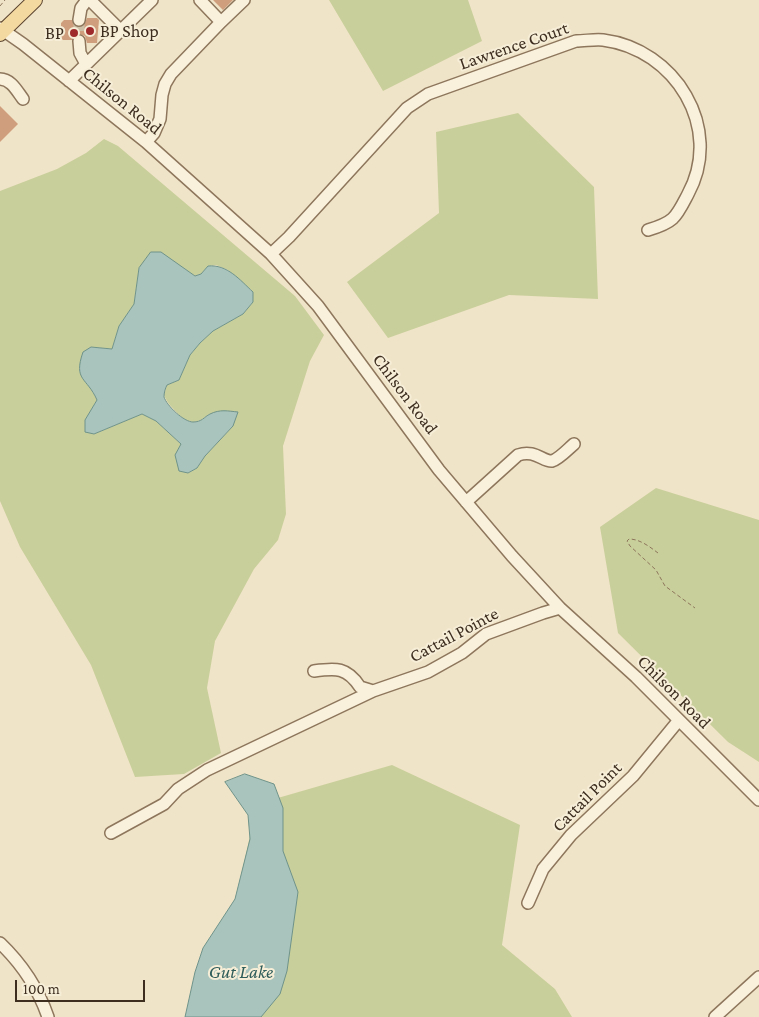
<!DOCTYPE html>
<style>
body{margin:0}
#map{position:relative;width:759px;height:1017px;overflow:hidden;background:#f0e4c8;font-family:"Crimson Pro",serif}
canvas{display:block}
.scale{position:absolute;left:15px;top:980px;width:130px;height:22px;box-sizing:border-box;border:2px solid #3d2e20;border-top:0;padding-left:6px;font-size:15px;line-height:18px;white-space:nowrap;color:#3d2e20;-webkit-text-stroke:4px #f7eed8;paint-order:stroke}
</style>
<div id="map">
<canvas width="759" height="1017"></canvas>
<div class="scale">100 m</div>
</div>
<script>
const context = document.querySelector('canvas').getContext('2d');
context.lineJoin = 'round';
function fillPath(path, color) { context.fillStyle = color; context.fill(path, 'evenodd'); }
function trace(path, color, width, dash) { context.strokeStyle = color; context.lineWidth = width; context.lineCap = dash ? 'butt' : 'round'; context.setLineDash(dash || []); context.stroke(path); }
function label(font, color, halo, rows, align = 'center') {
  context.font = font + ' "Crimson Pro",serif'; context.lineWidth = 4; context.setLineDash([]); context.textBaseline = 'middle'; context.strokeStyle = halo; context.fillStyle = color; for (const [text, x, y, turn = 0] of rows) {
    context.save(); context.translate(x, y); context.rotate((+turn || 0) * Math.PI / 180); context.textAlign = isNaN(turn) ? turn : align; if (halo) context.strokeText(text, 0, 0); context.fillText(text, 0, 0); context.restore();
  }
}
fillPath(new Path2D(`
 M329 0H468L482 41 383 91Z
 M518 113 594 187 598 299 509 295 388 338 347 282 439 213 436 132Z
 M104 139 118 146 295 296 324 335 310 361 283 446 286 514 278 540 254 569 215 641 207 688 221 753 184 774 135 777 91 665 20 547 0 501V191L57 169 86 153ZM216 265 228 270 253 292V302L243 314 213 331 200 343 190 355 179 380 167 385 164 395C167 403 172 407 178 414 189 424 197 425 209 414L233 426 205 456 197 468 188 473 181 444 156 421 142 414 94 434 86 420 97 400 93 392 91 347 112 349 119 326 134 304 139 268H183L195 276 201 274 208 266Z
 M656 488 759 520V762L728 742 618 633 600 527Z
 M392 765 520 825 502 945 555 989 572 1017H210L257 804Z`), '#c9cf9b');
const water = new Path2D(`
 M151 252H161L195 276 201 274 208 266C227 264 240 280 253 292V302L243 314 213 331 200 343 190 355 179 380 167 385C165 389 164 393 164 397 167 406 184 422 193 422 202 422 204 417 210 414 220 409 228 411 238 412L233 426 205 456 197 468 188 473 179 471 175 455 181 444 156 421 142 414 94 434 85 432V420L97 400C87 377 73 381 83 352L91 347 112 349 119 326 134 304 139 268Z
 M245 774 274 784 283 808V851L298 892 287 971 280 994 261 1017H185L195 972 203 948 235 899 250 839 248 815 225 782Z`);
fillPath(water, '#a9c4bc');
trace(water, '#6f938a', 1);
fillPath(new Path2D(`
 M213 0H233L223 10Z
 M87 18H97L99 20 97 43H87L85 36 79 34 74 35 72 40H63L61 38V23L64 20H72L74 25 78 27 84 25Z
 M0 106 18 124 0 142Z`), '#cf9f7d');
trace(new Path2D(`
 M79 20V41`), '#ccc0a6', 11, [11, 5.5]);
const minor = new Path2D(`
 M90 0 121 31
 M79 20 81 8 87 0
 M221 22 244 0
 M0 28 23 44 146 142 271 254 318 306 439 470 512 556 560 608 636 677 759 800
 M79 41 80 53 86 64
 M0 79C11 79 17 91 23 99
 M69 81 152 0
 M146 142 154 133 160 119 162 95 165 84 171 74 221 22 200 0
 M271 254 289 237 407 108 428 94 576 41C585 41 595 39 603 40 675 49 724 128 688 194 676 217 675 222 648 230
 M466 502 518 455C535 449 543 462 552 461 559 459 568 449 574 444
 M314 671C336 668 347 667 360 687L373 691 428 672 462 653 486 634 543 613 560 608
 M111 833 164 804 178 789 207 770 373 691
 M528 903 543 869 571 835 633 776 679 720
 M0 943C22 964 38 988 48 1017
 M715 1017 759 977`);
const major = new Path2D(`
 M0 34 35 0`);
trace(minor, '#8d765c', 14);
trace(major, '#5b4430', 16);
trace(new Path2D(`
 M0 6 5 0
 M658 553C650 547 640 539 629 539L627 541 630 546 656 570 665 586 695 608`), '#8d765c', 1, [4, 2.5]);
trace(minor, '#faf1dc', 11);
trace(major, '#f3d9a0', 14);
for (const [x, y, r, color] of [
 [90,31,5,"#9e2a2b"],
 [74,33,5,"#9e2a2b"]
]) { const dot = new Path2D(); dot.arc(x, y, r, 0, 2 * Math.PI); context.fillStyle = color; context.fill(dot); trace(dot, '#f7eed8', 2); }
label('18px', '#3d2e20', '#f7eed8', [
 ["BP Shop",100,31],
 ["BP",64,33,"right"]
], 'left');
label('18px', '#3d2e20', '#f7eed8', [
 ["Lawrence Court",514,46,-19],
 ["Chilson Road",122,101,39],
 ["Chilson Road",405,394,53],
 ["Cattail Pointe",454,635,-28],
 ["Chilson Road",674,692,45],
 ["Cattail Point",587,797,-45]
]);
label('italic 19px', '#2f5d5a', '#f7eed8', [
 ["Gut Lake",241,972]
]);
</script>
